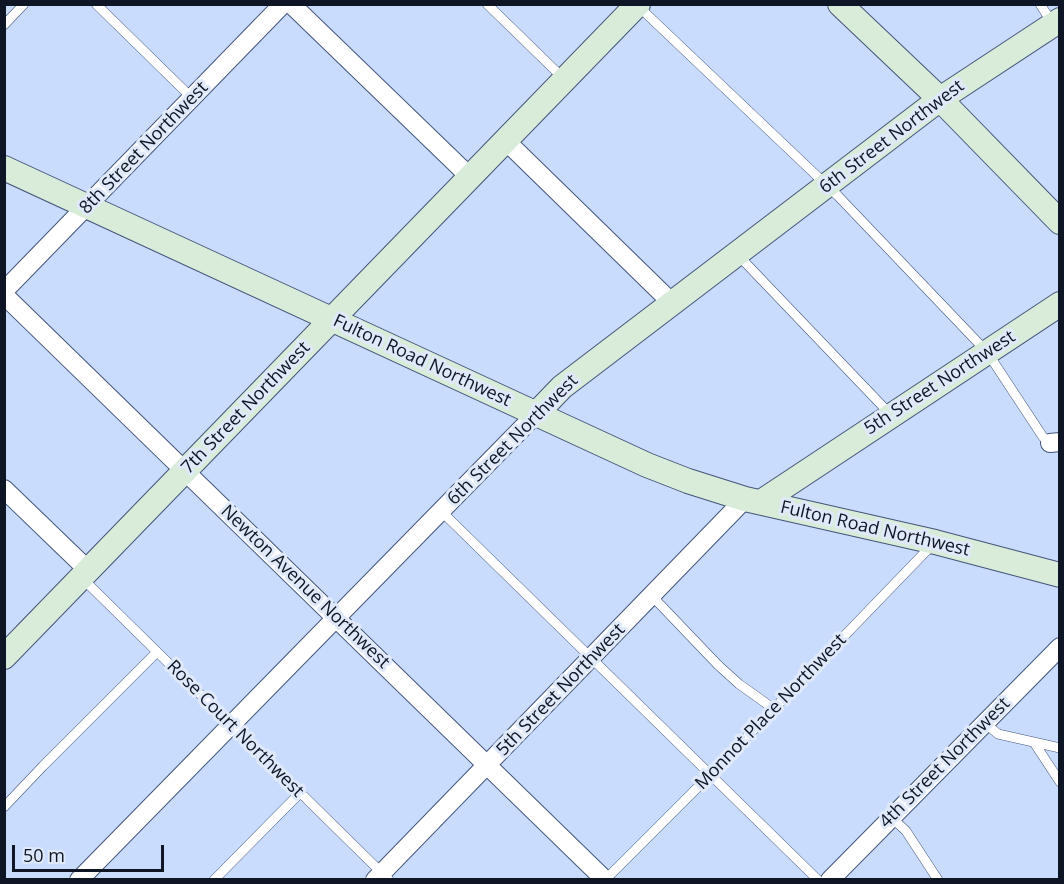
<!DOCTYPE html>
<style>
body{margin:0}
#map{position:relative;width:1064px;height:884px;overflow:hidden;background:#cadcfe;font-family:"Open Sans",sans-serif}
canvas{display:block}
.frame{position:absolute;inset:0;border:6px solid #0e1524;pointer-events:none}
.scale{position:absolute;left:12px;top:845px;width:152px;height:27px;box-sizing:border-box;border:3px solid #0e1524;border-top:0;padding-left:8px;font-size:18px;line-height:21px;white-space:nowrap;color:#0e1524;-webkit-text-stroke:4px #e0e9fa;paint-order:stroke}
</style>
<div id="map">
<canvas width="1064" height="884"></canvas>
<div class="frame"></div>
<div class="scale">50 m</div>
</div>
<script>
const context = document.querySelector('canvas').getContext('2d');
context.lineJoin = 'round';
function trace(path, color, width, dash) { context.strokeStyle = color; context.lineWidth = width; context.lineCap = dash ? 'butt' : 'round'; context.setLineDash(dash || []); context.stroke(path); }
function label(font, color, halo, rows, align = 'center') {
  context.font = font + ' "Open Sans",sans-serif'; context.lineWidth = 6; context.setLineDash([]); context.textBaseline = 'middle'; context.strokeStyle = halo; context.fillStyle = color; for (const [text, x, y, turn = 0] of rows) {
    context.save(); context.translate(x, y); context.rotate((+turn || 0) * Math.PI / 180); context.textAlign = isNaN(turn) ? turn : align; if (halo) context.strokeText(text, 0, 0); context.fillText(text, 0, 0); context.restore();
  }
}
const lane = new Path2D(`
 M96 4 193 99
 M487 4 563 78
 M1040 4 1053 24
 M637 5 838 196 987 352 1043 437 1050 443
 M4 25 24 4
 M737 254 891 415
 M441 511 818 880
 M82 578 389 880
 M652 596 718 665 739 684 774 709
 M985 723 998 734 1060 748
 M1035 744 1060 782
 M4 807 43 766 157 652
 M891 817 906 831 938 880
 M214 880 300 793
 M605 880 710 775 933 544`);
const street = new Path2D(`
 M291 4 470 177
 M506 141 672 303
 M4 291 283 4
 M4 295 605 880
 M1050 443 1060 442
 M4 489 89 571
 M79 880 536 414
 M375 880 745 499
 M830 880 1060 647`);
const secondary = new Path2D(`
 M840 4 940 99 1060 222
 M4 168 647 465 688 481 745 499 935 542 1060 575
 M536 414 562 387 940 99 1060 20
 M761 502 1060 304
 M4 657 638 4`);
trace(lane, '#435579', 10);
trace(street, '#435579', 20);
trace(secondary, '#435579', 26);
trace(lane, '#fff', 9);
trace(street, '#fff', 18);
trace(secondary, '#d9ebd9', 24);
label('18px', '#0e1524', '#e0e9fa', [
 ["6th Street Northwest",892,137,-37],
 ["8th Street Northwest",144,148,-46],
 ["Fulton Road Northwest",422,361,25],
 ["5th Street Northwest",940,383,-33],
 ["7th Street Northwest",246,408,-46],
 ["6th Street Northwest",513,440,-45],
 ["Fulton Road Northwest",875,529,13],
 ["Newton Avenue Northwest",305,587,44],
 ["5th Street Northwest",561,690,-46],
 ["Monnot Place Northwest",771,712,-46],
 ["Rose Court Northwest",235,729,45],
 ["4th Street Northwest",945,763,-45]
]);
</script>
